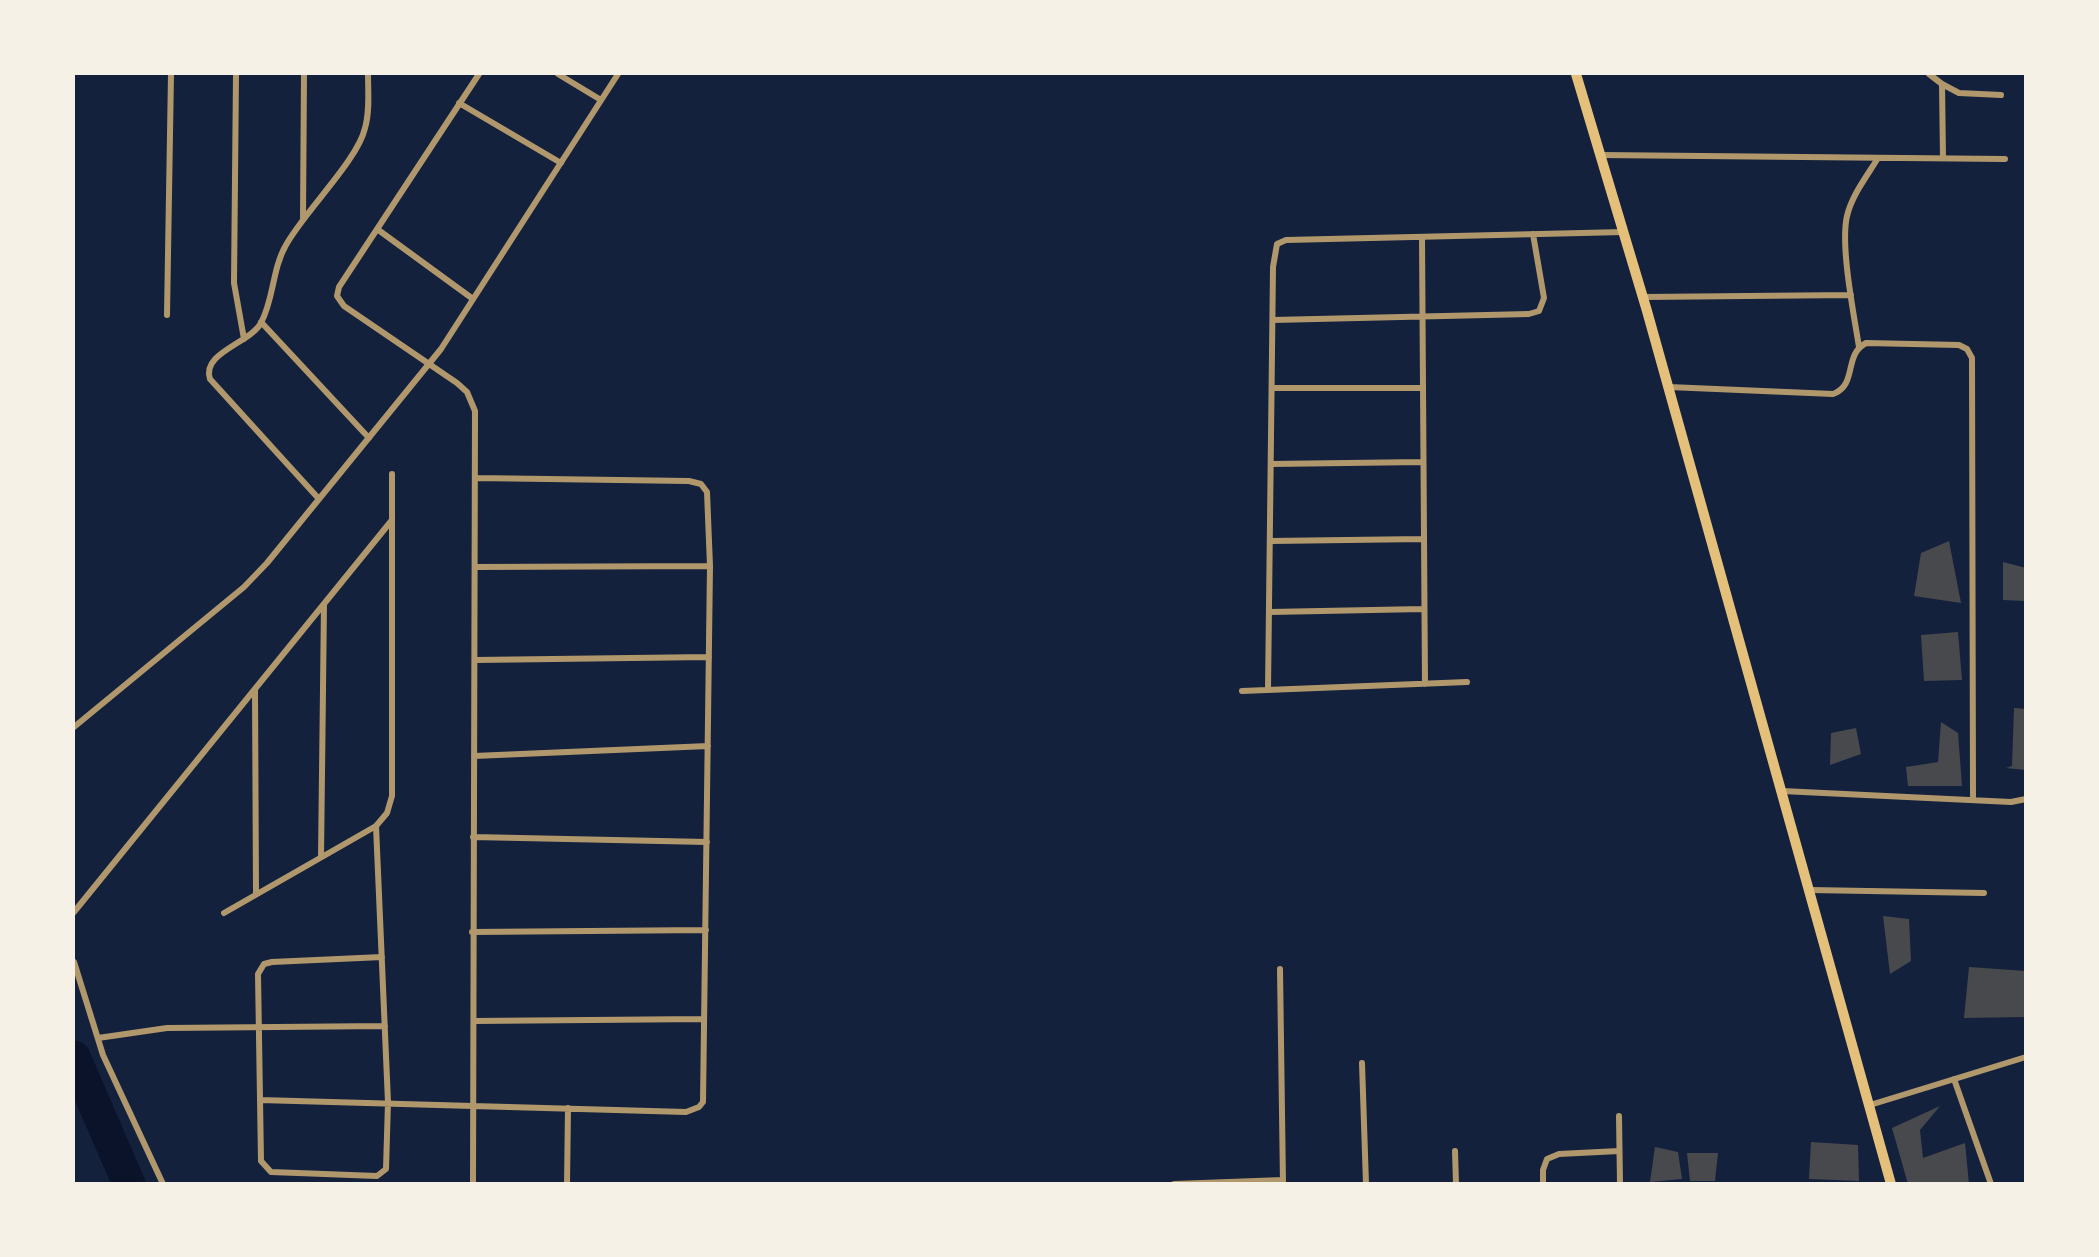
<!DOCTYPE html>
<style>
body{margin:0}
#map{position:relative;width:2099px;height:1257px;overflow:hidden;background:#14213d;font-family:Signika,sans-serif}
canvas{display:block}
.frame{position:absolute;inset:0;border:75px solid #f6f1e7;pointer-events:none}
</style>
<div id="map">
<canvas width="2099" height="1257"></canvas>
<div class="frame"></div>
</div>
<script>
const context = document.querySelector('canvas').getContext('2d');
context.lineJoin = 'round';
function trace(path, color, width, dash) { context.strokeStyle = color; context.lineWidth = width; context.lineCap = dash ? 'butt' : 'round'; context.setLineDash(dash || []); context.stroke(path); }
function fillPath(path, color) { context.fillStyle = color; context.fill(path, 'evenodd'); }
trace(new Path2D(`
 M74 1057 129 1184`), '#0b132b', 33);
fillPath(new Path2D(`
 M1949 541 1961 603 1914 596 1921 553Z
 M2003 562 2026 568V601L2003 600Z
 M1958 632 1962 680 1924 681 1921 635Z
 M2014 708 2026 709V770L2006 768 2012 766Z
 M1941 722 1958 733 1962 786H1908L1906 767 1938 762Z
 M1856 728 1861 754 1830 765 1831 733Z
 M1883 916 1909 919 1911 961 1890 974Z
 M1969 967 2026 971V1017L1964 1018Z
 M1940 1106 1920 1130 1923 1158 1965 1143 1969 1184H1908L1892 1128Z
 M1811 1142 1858 1145 1859 1181 1809 1179Z
 M1655 1147 1678 1152 1682 1179 1650 1182Z
 M1687 1153H1718L1715 1181H1690Z`), '#48494c');
trace(new Path2D(`
 M236 74 234 283 244 339
 M558 74 601 100
 M1929 74 1942 84 1959 93 2001 95
 M1942 84 1943 158
 M459 103 561 163
 M1600 155 2005 159
 M303 218 304 74
 M377 229 473 299
 M1422 237 1425 684
 M1643 297 1851 295
 M167 315 171 74
 M1273 320 1529 314 1539 311 1544 298 1533 234
 M261 322 369 438
 M1859 347C1854 315 1840 246 1847 216 1852 195 1867 176 1878 158
 M1669 387 1833 394C1858 385 1843 355 1866 343L1959 345 1967 349 1972 358 1973 800
 M1272 388H1423
 M1271 464 1423 462
 M319 499 210 379C201 353 250 343 261 323 274 299 272 269 286 245 304 212 358 160 365 128 370 111 368 91 368 74
 M1271 541 1423 539
 M475 567 710 566
 M1270 612 1423 609
 M475 660 709 657
 M255 689 256 894
 M1268 690 1273 267 1277 244 1286 240 1624 232
 M1242 691 1467 682
 M74 727 244 587 267 563 441 349 618 74
 M474 756 708 746
 M1782 791 2011 802 2026 799
 M376 826 388 1102 386 1169 377 1176 271 1172 261 1161 258 974 264 964 272 962 382 957
 M473 837 707 842
 M321 857 324 604
 M1810 890 1984 893
 M74 912 392 520
 M224 913 376 826 387 813 392 796V474
 M472 932 706 930
 M74 962 103 1055 163 1184
 M1280 969 1283 1184
 M474 1021 704 1019
 M98 1038 167 1028 385 1026
 M1362 1063 1366 1184
 M1954 1079 1991 1184
 M260 1100 686 1112 699 1107 703 1102 710 566 707 492 701 484 689 481 476 478
 M1870 1105 2026 1057
 M1619 1116 1620 1184
 M1455 1151 1456 1184
 M473 1184 475 411 467 392 457 383 344 306 337 296 339 287 479 74
 M567 1184 568 1108
 M1174 1184 1283 1180
 M1543 1184V1170L1547 1159 1559 1154 1619 1151`), '#b1986c', 6);
trace(new Path2D(`
 M1576 74 1647 311 1891 1184`), '#e5c07b', 10);
</script>
